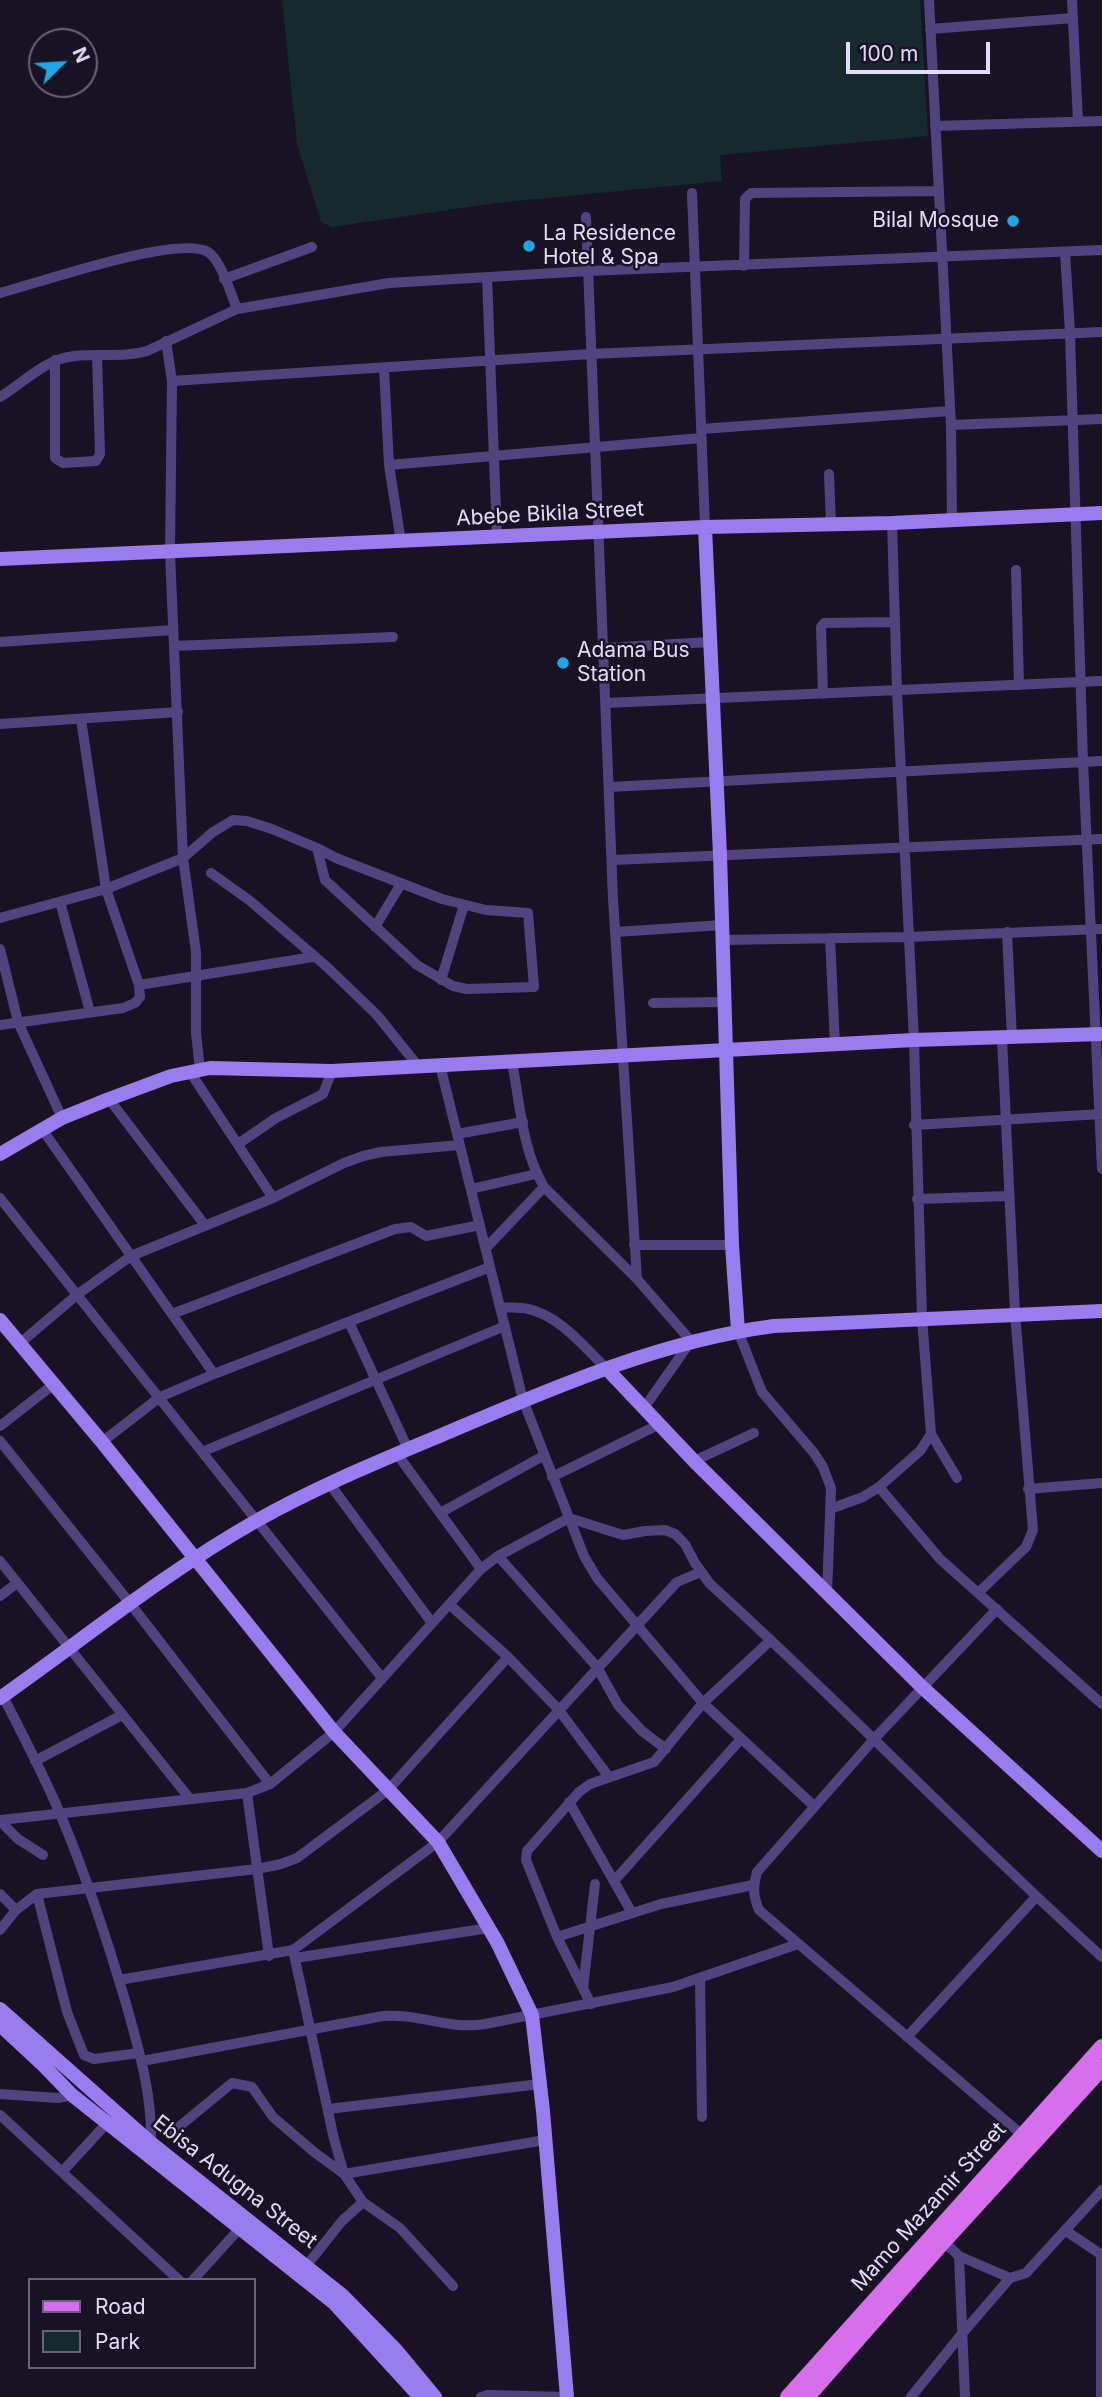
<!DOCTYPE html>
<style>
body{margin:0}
#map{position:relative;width:1102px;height:2397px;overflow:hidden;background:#191224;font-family:Inter,sans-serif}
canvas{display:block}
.legend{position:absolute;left:28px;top:2278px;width:228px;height:91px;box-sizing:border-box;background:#191224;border:2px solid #6a627a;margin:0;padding:9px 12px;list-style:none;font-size:21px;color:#e4dafa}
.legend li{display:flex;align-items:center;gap:14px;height:35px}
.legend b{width:35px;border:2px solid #6a627a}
.north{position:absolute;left:28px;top:28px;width:70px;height:70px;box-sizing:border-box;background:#191224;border:2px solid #6a627a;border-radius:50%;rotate:66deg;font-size:19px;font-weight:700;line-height:28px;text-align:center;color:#e4dafa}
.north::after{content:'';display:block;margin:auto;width:24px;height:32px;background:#1fa7e2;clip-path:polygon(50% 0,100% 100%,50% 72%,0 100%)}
.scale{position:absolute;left:846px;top:42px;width:144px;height:32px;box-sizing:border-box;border:4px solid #e4dafa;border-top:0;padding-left:9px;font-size:21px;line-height:24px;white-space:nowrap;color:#e4dafa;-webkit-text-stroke:5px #191224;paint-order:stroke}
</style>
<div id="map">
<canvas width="1102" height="2397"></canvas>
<ul class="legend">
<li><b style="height:9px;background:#d76fec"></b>Road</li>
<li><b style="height:19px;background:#162a2e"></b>Park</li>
</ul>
<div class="north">N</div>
<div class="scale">100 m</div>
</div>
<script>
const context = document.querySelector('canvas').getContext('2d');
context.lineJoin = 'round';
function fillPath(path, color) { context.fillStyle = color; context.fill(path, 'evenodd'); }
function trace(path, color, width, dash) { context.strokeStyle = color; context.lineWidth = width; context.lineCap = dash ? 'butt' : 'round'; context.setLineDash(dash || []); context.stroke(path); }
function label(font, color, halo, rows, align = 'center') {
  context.font = font + ' Inter,sans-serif'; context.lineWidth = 5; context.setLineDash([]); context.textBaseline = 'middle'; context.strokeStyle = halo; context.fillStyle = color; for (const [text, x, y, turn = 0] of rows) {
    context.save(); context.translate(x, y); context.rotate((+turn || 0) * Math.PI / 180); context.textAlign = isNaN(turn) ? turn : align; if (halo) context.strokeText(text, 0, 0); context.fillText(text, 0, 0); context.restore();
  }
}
fillPath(new Path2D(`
 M282 0H920L928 136 720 155 722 181 496 203 332 227 321 222 297 144Z`), '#162a2e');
trace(new Path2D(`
 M929 0 951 425 952 521
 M1072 0 1078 121
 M930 29 1073 18
 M935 126 1102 121
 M692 193 705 527
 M586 217 613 899 637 1279 691 1341 644 1408
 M1065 252 1070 333 1083 762 1102 1169
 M744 266 745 199 751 193 939 191
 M487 277 497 537
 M224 279 312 247
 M0 293C38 283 179 234 208 252 221 260 231 294 237 309
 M166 341 172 381 170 553 183 858 196 952V1032L200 1071
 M55 360V458L63 463 96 461 100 454 97 355
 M384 368 389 465 401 542
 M172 381 591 354 1102 332
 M0 397C19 386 35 369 55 361 84 349 117 360 147 351L237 309 389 283 588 271 1102 250
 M951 425 1102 419
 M701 429 950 411
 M389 465 701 438
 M829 474 831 525
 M1016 570 1019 685
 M0 642 173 630
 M174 646 393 637
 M604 648 710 642
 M823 694 821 627 824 623 895 622
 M606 703 1102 681
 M0 724 178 712
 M610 787 1102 761
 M613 860 1102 839
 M211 873 249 900 326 966 377 1015 418 1066
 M60 902 90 1012
 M0 918 106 889 183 858 213 832 233 820 247 821 272 829 317 848 336 858 442 899 486 910 528 913 534 987 467 989 453 986 417 965 325 880 317 848
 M375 927 401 884
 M616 932 722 925
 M1007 932 1012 1038
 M830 938 835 1045
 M722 940 907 937 1102 929
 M0 949 18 1022 62 1118
 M441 980 464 905
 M139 985 313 957
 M653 1003 724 1002
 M0 1025 123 1008 135 1003 140 997 139 985 106 889 81 719
 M512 1062C520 1103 522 1150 544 1187L637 1279
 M440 1065 523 1400 584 1556 597 1578 703 1703 814 1806
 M190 1072 273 1198
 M109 1099 204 1224
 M914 1125 1102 1114
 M42 1129 214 1374
 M457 1134 523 1122
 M238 1144 276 1118 323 1094 332 1071
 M471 1189 536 1174
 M0 1198 382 1678
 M917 1199 1009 1196
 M634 1245H732
 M486 1248 544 1187
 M500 1307C509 1308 519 1307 528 1309 559 1315 585 1348 607 1369
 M172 1314 395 1229 411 1227 426 1236 480 1225
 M349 1322 408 1449
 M738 1331 762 1392 814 1453 823 1467 831 1488 827 1594
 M19 1344 78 1294 131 1256 273 1198 344 1163 363 1156 381 1152 460 1145
 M0 1426 54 1384
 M931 1434 957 1478
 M0 1441 129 1602 270 1784
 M102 1442 160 1397 214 1374 490 1267
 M204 1451 505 1326
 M397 1454 481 1569
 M694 1461 754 1433
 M552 1477 660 1424
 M329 1483 432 1623
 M879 1487 940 1559 1102 1704
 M1028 1489 1102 1483
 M830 1509 863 1497 879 1487 920 1451 931 1434 922 1318 914 1040 897 691 892 523
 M440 1513 543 1456
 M498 1556 597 1667 618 1705 642 1731 666 1749
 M0 1561 190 1799
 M978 1593 1026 1547 1033 1530 1015 1313 1002 1038
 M0 1596 17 1583
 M449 1604 508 1657 558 1709 609 1777
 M997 1609 875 1738 757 1872C753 1887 753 1896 759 1910L1027 2139
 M3 1696C23 1736 44 1775 61 1816 87 1878 108 1942 127 2007 140 2054 152 2094 151 2143
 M35 1761 122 1715
 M247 1793 269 1956
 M569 1802 632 1913
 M0 1820 247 1793 270 1784 334 1732 481 1569 498 1556 569 1518 623 1535 645 1531 665 1530 675 1534 685 1544 695 1563 710 1584C844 1705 968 1836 1102 1957
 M0 1821 18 1839 43 1855
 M614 1881 741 1739
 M0 1894 16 1910
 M37 1894 67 2012 84 2055 94 2059 139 2053
 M0 1930 16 1910 37 1894 257 1869 281 1864 297 1858 388 1790 508 1657
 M557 1937 661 1904 753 1885
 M293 1950 334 2139 344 2174 363 2202 342 2221 307 2265
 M295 1958 489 1928
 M700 1978 702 2117
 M119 1980 293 1950 438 1842 677 1582 701 1572
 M583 1988 595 1884
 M591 2004 557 1937 526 1860 527 1851 579 1792 590 1784 654 1762 703 1703 771 1640
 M907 2037 1036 1897
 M142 2061 383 2016C420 2013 446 2030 485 2024L673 1987 798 1944
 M0 2094 58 2098 72 2095
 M328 2109 540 2084
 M0 2115 179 2280
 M169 2135 232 2083 252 2087 273 2117 314 2152 344 2174 545 2140
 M62 2172 107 2123
 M363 2202 400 2228 453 2286
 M1066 2231 1102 2255
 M941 2239 959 2256 1010 2278 1026 2273 1102 2190
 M959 2256 965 2397
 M193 2280 240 2228
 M481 2397 488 2395 567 2397
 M911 2397 961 2335 1010 2278
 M1101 2397V2255`), '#51437d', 10);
trace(new Path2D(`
 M705 527 720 855 732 1245 738 1331
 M0 559 705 527 892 523 1102 513
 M0 1154 62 1118 109 1099 171 1076 210 1068 332 1071 914 1040 1102 1034
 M0 1320 102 1442 334 1732 438 1842 497 1942 532 2015 543 2111 567 2397
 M607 1369 694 1461 922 1687 1102 1851
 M0 1698C85 1638 166 1572 256 1521 316 1487 380 1461 444 1434 550 1389 659 1341 774 1326L1102 1311
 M0 2009 151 2143 342 2295 396 2350 435 2397
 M0 2025 44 2066 72 2095 334 2303 420 2397`), '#977dee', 14);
trace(new Path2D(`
 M788 2397 1102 2047
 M807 2397 943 2242 1102 2068`), '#d76fec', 16);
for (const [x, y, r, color] of [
 [1013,221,7,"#1fa7e2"],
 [529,246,7,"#1fa7e2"],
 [563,663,7,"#1fa7e2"]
]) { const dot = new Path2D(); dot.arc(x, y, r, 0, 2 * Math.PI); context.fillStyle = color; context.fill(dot); trace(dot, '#191224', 2.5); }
label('21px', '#e4dafa', '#191224', [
 ["Bilal Mosque",999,221,"right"],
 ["La Residence",543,234],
 ["Hotel & Spa",543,258],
 ["Adama Bus",577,651],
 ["Station",577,675]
], 'left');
label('21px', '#e4dafa', '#191224', [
 ["Abebe Bikila Street",550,514,-3],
 ["Ebisa Adugna Street",235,2182,38],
 ["Mamo Mazamir Street",929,2207,-48]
]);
</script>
